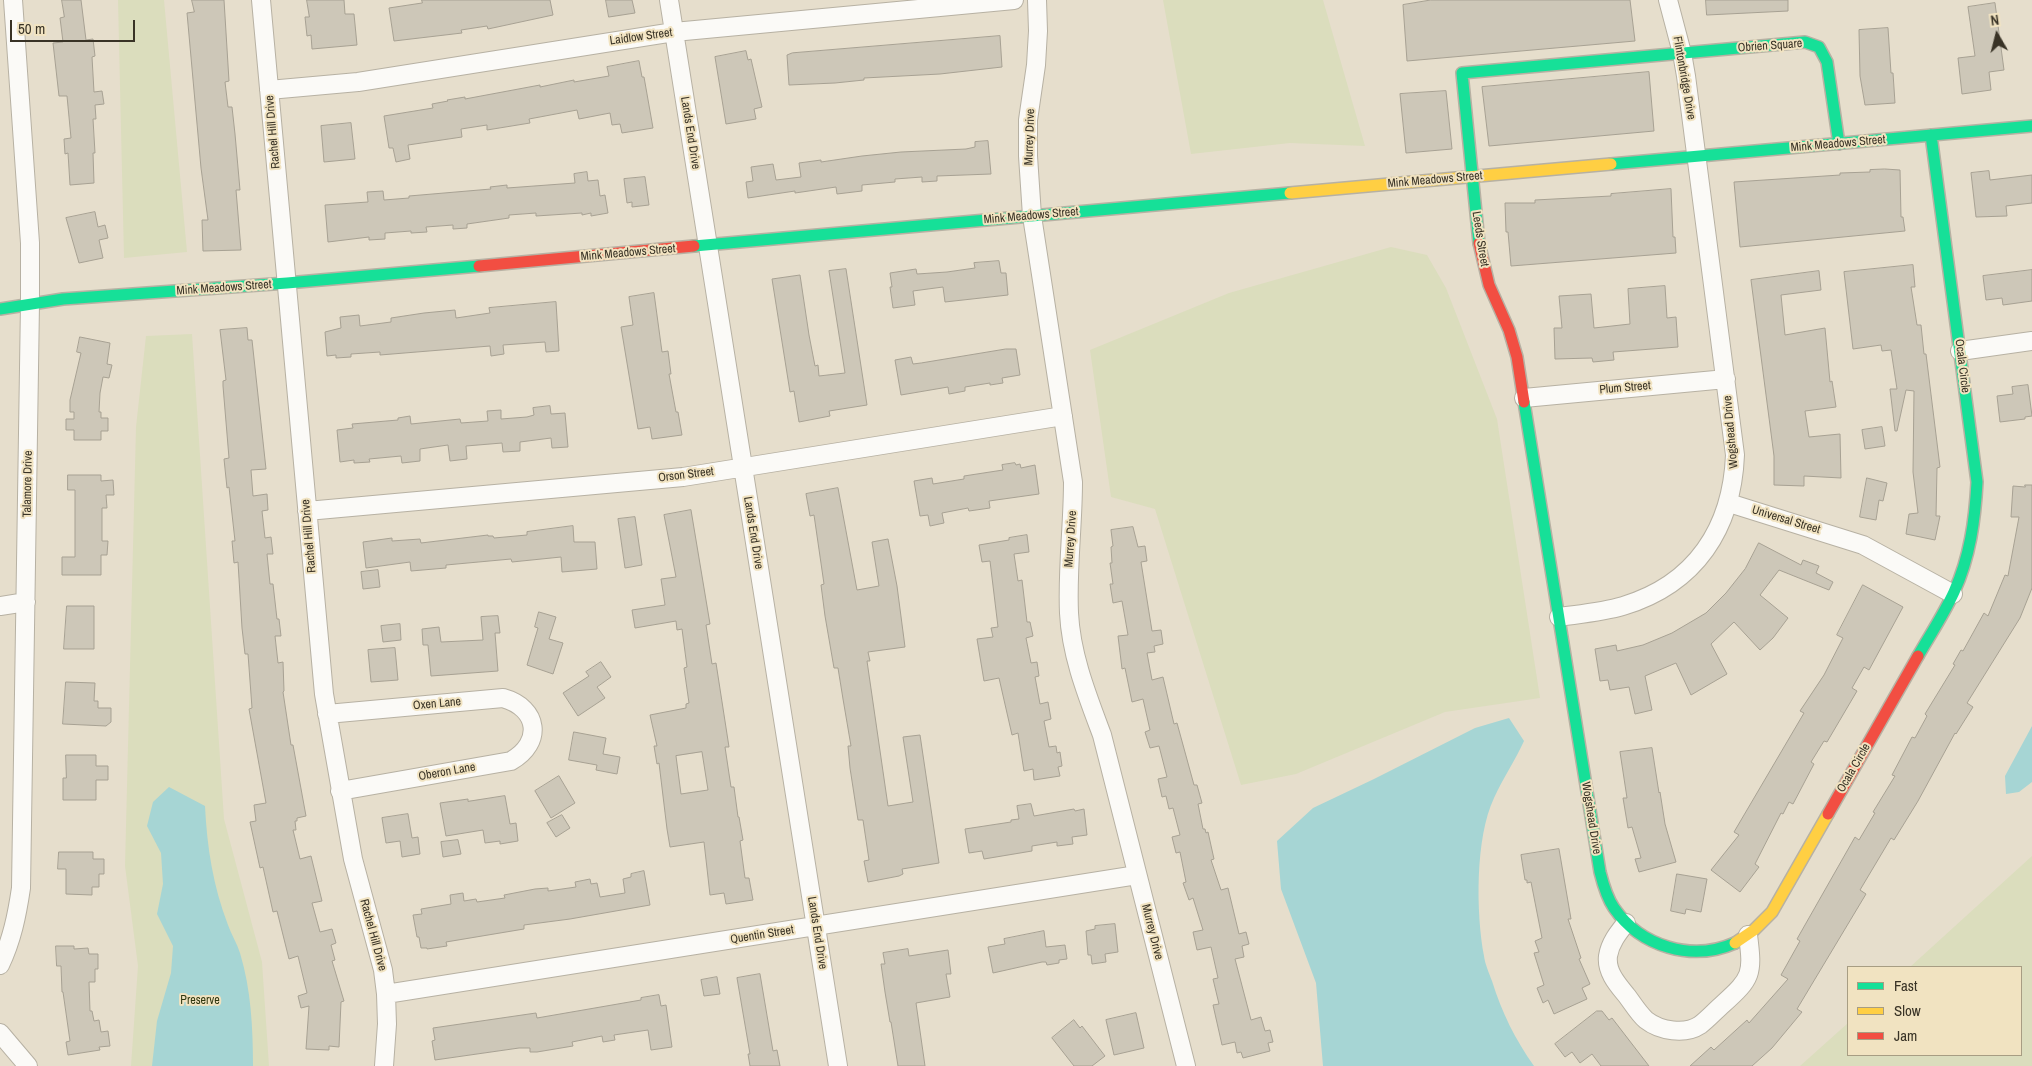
<!DOCTYPE html>
<style>
body{margin:0}
#map{position:relative;width:2032px;height:1066px;overflow:hidden;background:#e6decc;font-family:"Archivo Narrow",sans-serif}
canvas{display:block}
.legend{position:absolute;left:1847px;top:966px;width:175px;height:90px;box-sizing:border-box;background:#f1e3c1;border:1px solid #a79d83;margin:0;padding:6px 9px;list-style:none;font-size:15px;color:#393326}
.legend li{display:flex;align-items:center;gap:10px;height:25px}
.legend b{width:25px;border:1px solid #a79d83}
.north{position:absolute;left:1972px;top:10px;width:50px;height:50px;-webkit-text-stroke:4px #f1e3c1;paint-order:stroke;rotate:352deg;font-size:14px;font-weight:700;line-height:20px;text-align:center;color:#393326}
.north::after{content:'';display:block;margin:auto;width:18px;height:22px;background:#393326;clip-path:polygon(50% 0,100% 100%,50% 72%,0 100%)}
.scale{position:absolute;left:10px;top:20px;width:125px;height:22px;box-sizing:border-box;border:2px solid #393326;border-top:0;padding-left:6px;font-size:15px;line-height:18px;white-space:nowrap;color:#393326;-webkit-text-stroke:4px #f1e3c1;paint-order:stroke}
</style>
<div id="map">
<canvas width="2032" height="1066"></canvas>
<ul class="legend">
<li><b style="height:6px;background:#16e098"></b>Fast</li>
<li><b style="height:6px;background:#ffcf43"></b>Slow</li>
<li><b style="height:6px;background:#f24e42"></b>Jam</li>
</ul>
<div class="north">N</div>
<div class="scale">50 m</div>
</div>
<script>
const context = document.querySelector('canvas').getContext('2d');
context.lineJoin = 'round';
function fillPath(path, color) { context.fillStyle = color; context.fill(path, 'evenodd'); }
function trace(path, color, width, dash) { context.strokeStyle = color; context.lineWidth = width; context.lineCap = dash ? 'butt' : 'round'; context.setLineDash(dash || []); context.stroke(path); }
function label(font, color, halo, rows, align = 'center') {
  context.font = font + ' "Archivo Narrow",sans-serif'; context.lineWidth = 4; context.setLineDash([]); context.textBaseline = 'middle'; context.strokeStyle = halo; context.fillStyle = color; for (const [text, x, y, turn = 0] of rows) {
    context.save(); context.translate(x, y); context.rotate((+turn || 0) * Math.PI / 180); context.textAlign = isNaN(turn) ? turn : align; if (halo) context.strokeText(text, 0, 0); context.fillText(text, 0, 0); context.restore();
  }
}
fillPath(new Path2D(`
 M118 0H164L187 252 124 258Z
 M1163 0H1323L1365 146 1290 143 1191 154Z
 M1391 247 1427 255 1446 288 1497 419 1540 698 1445 712 1296 774 1241 785 1155 509 1111 497 1090 350 1229 293Z
 M192 334 224 819 262 962 269 1066H131L138 966 125 866 136 427 146 336Z
 M2032 856V1066H1800L1848 1023V1055H2021V967H1910Z`), '#dbddbd');
fillPath(new Path2D(`
 M1509 718 1524 741C1515 761 1503 778 1494 798 1475 838 1476 913 1484 956 1485 964 1489 973 1492 981 1502 1013 1515 1039 1534 1066H1323L1316 983 1281 889 1277 841 1313 808 1374 779 1475 728Z
 M2032 726V782L2019 792 2006 794 2005 776Z
 M169 787 205 806C207 847 213 886 228 925 231 934 237 943 240 953 251 989 253 1028 253 1066H152L157 1021 171 973 173 946 157 914 163 884 161 853 147 826 153 802Z`), '#a6d5d4');
const building = new Path2D(`
 M62 0H81L86 40 93 39 95 56 92 57 94 92 102 91 104 104 95 105 96 119H93L95 153H93L94 183 70 185 68 153 65 154 64 139 71 138 67 96H59L53 43 63 42 60 18 64 17Z
 M192 0H224L229 81 225 82 228 107H232L235 134 240 190H236L241 250 203 251 202 220H208L201 168 187 13 194 12Z
 M307 0H344L345 14H354L357 45 312 49 311 35 307 36 305 17H309Z
 M422 0H550L553 15 488 29 487 26 461 30 462 33 394 41 389 8 422 3Z
 M606 0H632L635 13 609 17Z
 M1431 0H1630L1635 41 1407 61 1403 5Z
 M1706 0H1788V11L1707 15Z
 M1995 3 2004 70 1989 72 1991 90 1962 94 1958 58 1975 56 1968 7Z
 M1888 28 1891 73H1893L1895 103 1865 105 1860 76 1859 30Z
 M1000 36 1002 67 940 74 864 78V80L835 83 789 85 787 55 792 53Z
 M746 51 748 60 751 59 762 107 754 109 756 119 726 124 715 57Z
 M639 61 642 77H644L653 128 622 133 620 124 612 125 610 113 579 119 577 110 529 119 530 123 487 130V125L461 129 462 137 408 145 410 159 396 162 393 148H389L384 116 433 108 432 104 448 101 447 100 465 97V99L540 85V87L574 80V82L609 76 607 67Z
 M1649 72 1654 131 1489 146 1482 87Z
 M1446 91 1452 149 1406 153 1400 94Z
 M351 123 355 159 324 162 321 126Z
 M988 141 991 174 937 176V181L922 182V177L895 179V182L862 185V191L837 194 836 187 795 193V191L748 198 746 182 753 181 751 167 773 164 776 180 801 177 799 163 821 160V162L862 156 901 152 966 149 975 147V142Z
 M1885 169 1900 170 1901 217H1903L1905 231 1740 247 1734 182 1840 175V173L1870 172V170Z
 M1989 171 1990 180 2032 175V203L2006 206 2007 216 1976 217 1971 173Z
 M587 172 588 181 598 180 600 196 605 195 608 213 591 216V213L582 215V213L536 216V213L509 215V218L467 224V228L453 229V225L426 227 427 232 411 233V231L385 233V239L369 240V237L328 242 325 205 368 202 367 192 383 191 384 200 409 198V196L491 189 490 187 507 185V188L575 183 574 174Z
 M645 177 649 205 632 207V202L627 203 624 179Z
 M1671 189 1673 237H1675L1676 253 1511 266 1508 232H1506L1505 203H1535V200L1611 196V194Z
 M95 212 98 227 105 225 108 238 99 240 103 258 79 263 66 218Z
 M999 261 1001 273H1006L1008 295 945 302 943 287 913 291 915 305 893 308 890 287H892L890 273 916 269 917 274 947 272 975 268 974 263Z
 M1913 265 1915 287H1911L1917 325H1921L1924 354H1926L1940 467 1937 468 1936 516H1940L1935 540 1906 534 1909 514 1918 513 1913 472 1914 391 1906 390 1897 431H1895L1890 389H1897L1891 350 1882 351 1881 345 1853 349 1844 272Z
 M846 269 867 405 829 411 830 416 799 422 794 391 790 392 772 279 800 275 809 335 815 366 818 365 819 376 845 373 829 271Z
 M2032 270V301L2003 305 2002 298 1986 300 1983 276Z
 M1819 271 1821 290 1781 295 1785 335 1825 328 1830 382 1832 381 1836 407 1805 411 1809 437 1840 434 1841 478 1804 476V486L1774 485V456L1751 280Z
 M1665 286 1667 318 1676 317 1678 347 1613 352 1614 360 1593 362 1592 358 1555 359 1554 328H1562L1559 296 1591 294 1594 328 1630 324 1628 289Z
 M654 293 662 352 668 351 671 374H669L676 412H678L682 435 652 439 650 427 638 429 621 327 633 325 629 297Z
 M556 302 559 351 546 352 545 342 503 345 504 354 491 356 490 346 380 355V352L351 354V357L336 358V355L327 356 325 332 341 328 340 317 359 315 360 326 391 322V318L424 313 455 310 456 318 490 313 489 308Z
 M247 328 248 340H252L266 469 251 470 253 496 267 494 268 510 262 511 265 538 271 537 273 554H267L270 584H273L277 619H279L281 636H275L278 663 283 662 284 691 283 692 291 745H293L306 816 297 818V821H295L296 830H293L300 859 311 856 322 901 312 903 320 932 332 929 336 943 331 945 335 960 332 961 344 1001 341 1002 339 1047 329 1046V1050L306 1049 309 1006 301 1008 298 996 307 993 298 956 289 959 277 911 273 912 263 867 260 868 250 822 256 821 254 805 266 803 249 709 252 708 248 654H245L242 628 238 562 234 563 232 541H235L229 487 227 488 224 459 229 458 223 386V381L226 380 220 330Z
 M80 337 110 343 107 364 112 365 109 378 103 377 100 393 99 412H101V418H108V431H101V440H74V430H66V419H74V412H70V400L81 353 77 352Z
 M1006 349H1016L1020 375 1002 378 1003 383 990 385V383L965 387V391L949 394 948 387 901 395 895 360 911 357 913 364 921 363Z
 M2028 385 2032 416 2025 417V419L2000 422 1997 396 2013 394 2012 387Z
 M550 406 551 414 565 413 568 447 552 448 551 438 520 442V451L503 452 502 443 466 446 467 459 450 461 448 445 420 449V461L402 463 401 456 369 459 370 462 354 463V460L340 462 337 430 353 428 352 424 398 420V418L410 416 411 424 460 419 461 423 488 421 487 411 501 410V419L527 417 534 415 533 408Z
 M1882 427 1885 446 1865 449 1862 430Z
 M1015 463 1016 465 1020 464 1021 468 1035 465 1039 494 989 501 990 508 969 511 968 508 942 513 944 523 930 526 928 515 920 516 914 481 932 478 933 484 964 479V476L1003 470 1002 465Z
 M68 475H101V481L113 480 114 495H106L107 508H102V541H108L107 555H101V575H62V557H75V490H68Z
 M1867 478 1887 483 1883 501 1879 500 1876 520 1860 517Z
 M2025 485H2032V588L2020 618 1967 703 1973 707 1956 734 1955 733 1918 801 1894 840 1891 838 1860 890 1866 894 1797 1009 1802 1012 1772 1048 1752 1066H1690L1711 1047 1714 1050 1747 1020 1749 1023 1788 979 1781 975 1800 941 1797 939 1855 837 1859 840 1875 813 1873 812 1895 776 1892 775 1912 737 1915 738 1927 716 1925 714 1955 665 1953 664 1961 650 1963 651 1984 613 1988 616 2005 575 2008 576 2019 517H2011L2013 486 2025 487Z
 M838 488 857 590 879 586 872 542 888 539 897 586 905 647 868 652 870 661H867L888 806 913 802 903 737 920 735 939 863 902 869 903 874 899 876 868 882 864 861 869 860 863 820H858L850 768 848 746H851L843 699 838 668H834L825 616 821 585 824 584 814 515 810 516 806 494Z
 M691 510 710 624 706 625 712 664 716 663 729 747H725L731 787H734L738 817H739L743 840 740 841 745 878H749L753 900 726 904 724 893 710 895 704 842 670 847 667 829 659 763 657 764 654 746H657L650 715 686 708V704L689 703 684 668 687 667 682 629 677 630 676 621 635 628 632 610 665 605 661 579 676 577 664 515ZM702 752 708 790 681 794 676 756Z
 M635 517 642 565 625 568 618 519Z
 M573 526 574 542H595L597 569 562 572 561 557 512 562 511 559 446 565V568L411 571 410 562 366 568 363 542 392 538V541L420 539 421 543 488 535V536H493L494 538 527 535V532Z
 M1133 527 1138 547 1145 546 1147 561 1141 562 1152 631 1161 630 1163 644 1154 646 1155 652 1147 653 1152 680 1163 677 1174 724 1177 723 1194 785H1197L1202 803 1198 804 1203 829H1205L1206 833 1208 832 1214 859 1211 860 1221 890 1228 888 1239 934 1246 932 1249 944 1242 946 1244 957 1235 959 1251 1020 1261 1017 1265 1031 1270 1030 1273 1042 1268 1043 1270 1051 1243 1058 1241 1052 1237 1053 1235 1042 1222 1045 1213 1005 1219 1004 1213 979 1218 978 1211 947 1197 950 1193 932 1203 930 1193 898 1189 900 1183 883 1186 882 1180 852 1176 853 1172 837 1180 835 1173 808 1169 809 1166 796 1162 797 1158 779 1167 777 1159 746 1150 748 1145 732 1150 730 1143 699 1132 702 1125 668 1122 669 1118 636 1128 635 1122 601 1113 603 1110 584H1113L1110 563H1112L1111 547 1113 546 1111 530Z
 M1027 535 1029 552 1014 554 1018 581 1022 580 1027 622H1030L1033 636 1026 638 1031 663 1037 662 1039 676 1035 677 1040 704 1048 702 1051 719 1044 721 1049 747 1056 746 1057 753 1060 752 1062 766 1058 767 1060 776 1034 780 1033 769 1024 771 1018 733 1012 735 999 678 984 681 977 639 993 637 991 628 998 627 990 561 982 562 979 545 1009 540V538Z
 M1759 543 1801 565 1803 560 1819 566 1816 573 1833 582 1829 590 1779 570 1760 595 1788 618 1773 638 1760 650 1734 622 1711 644 1727 674 1691 695 1676 663 1645 676 1652 710 1635 714 1629 687 1610 690 1608 680 1600 681 1595 649 1616 645 1617 651 1643 645 1672 633 1706 613 1726 593 1745 569Z
 M378 570 380 587 363 589 361 572Z
 M1863 585 1903 607 1869 670 1864 667 1852 688 1857 691 1827 742 1824 741 1811 762 1814 764 1793 804 1789 802 1783 814 1781 813 1755 864 1759 867 1740 892 1711 870 1739 835 1734 832 1804 713 1800 711 1824 675 1843 638 1837 635Z
 M67 606H94V649H64Z
 M539 612 556 617 549 639 563 643 553 674 527 665 538 628 535 627Z
 M498 616 500 633H495L498 671 431 676 428 645H423L422 629 439 627 441 642 483 640 481 617Z
 M400 624 401 640 383 642 381 626Z
 M395 648 398 680 371 682 368 650Z
 M601 662 611 677 597 687 605 698 578 716 563 693 589 676 586 672Z
 M66 682 95 683 94 701H98V708H111V722L106 726 63 724Z
 M574 732 606 738 603 754 620 757 617 774 596 770 597 765 569 760Z
 M1652 748 1659 793 1660 792 1665 824 1676 862 1639 872 1635 859 1641 858 1632 827 1628 828 1623 798H1627L1620 752Z
 M66 755H96V766H108V780H96V800H63V778H66Z
 M559 776 575 803 551 818 535 791Z
 M505 796 510 824 516 823 518 841 500 844V841L485 843 483 830 446 836 440 803 468 799V801Z
 M1031 804 1034 816 1074 809 1075 811 1084 809 1087 835 1072 837 1073 844 1057 846V842L1032 846V851L984 859 982 851 969 853 965 829 1011 822V820L1019 819 1017 806Z
 M408 814 412 838 418 837 420 854 402 857 400 841 386 843 382 818Z
 M562 815 570 828 556 837 547 823Z
 M458 840 461 854 443 857 441 842Z
 M1559 849 1571 919H1568L1581 958 1579 959 1590 984 1582 988 1587 999 1554 1014 1548 1000 1543 1003 1537 988 1544 985 1534 953 1539 952 1535 941 1542 938 1531 882 1527 883V880H1525L1521 855Z
 M59 852H93V859H104V874H99V887H92V895L66 894V869H58Z
 M644 871 650 905 570 919 524 925V929L446 942 447 946 427 949V948H421L419 937H417L413 915 422 914 421 909 451 904 450 895 463 893 464 901 476 899 477 902 505 898 504 895 535 889 548 888V891L576 887 575 882 590 879 591 884 597 883 600 897 625 893 623 879 631 877V874Z
 M1677 874 1707 879 1701 912 1686 909 1685 914 1671 911Z
 M1115 924 1118 952 1105 954 1106 962 1092 964 1091 955H1088L1086 931 1095 929V926Z
 M1044 931 1046 947 1065 945 1067 959 1059 960V963L1047 965 1046 962H1042L993 973 988 947 1005 944 1004 939Z
 M56 946H74V949L88 948 89 954H98V969H95V982H89L90 1011H92L94 1021 99 1020 101 1032 108 1031 110 1046 99 1047 100 1050 68 1055 66 1042 70 1041 63 992H62L61 966H57Z
 M908 949 909 956 948 950 951 974H946L950 997 916 1003 925 1066H898L891 1022H890L885 992 881 964H885L883 953Z
 M760 974 773 1051 777 1050 780 1066H750L748 1054H750L737 978Z
 M717 977 720 994 704 996 701 980Z
 M659 995 661 1006 666 1005 672 1047 651 1050 648 1030 614 1035 615 1040 603 1042 602 1036 572 1042 573 1046 537 1052H530V1048H519L435 1060 432 1041 435 1040 433 1028 536 1013 537 1018 641 1000V998Z
 M1597 1011H1602L1609 1020 1612 1018 1649 1066H1601L1592 1054 1580 1063 1572 1052 1565 1057 1555 1044Z
 M1136 1013 1144 1048 1114 1055 1106 1020Z
 M1074 1020 1080 1028 1082 1026 1105 1056 1092 1066H1074L1052 1038Z`);
fillPath(building, '#cdc7b8');
trace(building, '#a7a193', 1);
const street = new Path2D(`
 M261 0 324 694 353 859 383 970 386 994 387 1024 384 1066
 M669 0 838 1066
 M1037 0 1038 31 1036 65 1028 120V156L1032 216 1073 482C1073 525 1067 569 1069 613 1071 655 1087 695 1102 735L1186 1066
 M269 90 358 82 674 32 1014 0
 M1960 351 2032 341
 M1524 398 1726 379
 M1729 503 1863 545 1953 594
 M307 511 683 477 1063 416
 M0 606 26 602
 M1559 617C1580 614 1603 612 1623 606 1696 584 1732 528 1735 455L1686 76 1682 53 1668 0
 M327 714 503 698C539 708 543 743 511 761L340 791
 M1626 923C1618 933 1610 943 1608 956 1606 972 1618 985 1627 996 1633 1004 1639 1014 1646 1020 1660 1031 1685 1035 1700 1025 1708 1019 1715 1011 1723 1004 1752 978 1753 974 1748 935
 M0 965C12 940 17 915 21 888L30 303V243L13 0
 M386 994 1137 875
 M0 1033 28 1066`);
const fast = new Path2D(`
 M1611 164 2032 126
 M1479 243 1462 73 1805 42 1819 47 1827 62 1839 144
 M694 246 1290 193
 M0 309 63 299 287 283 479 266
 M1524 402 1600 872C1603 884 1607 898 1614 908 1641 947 1692 962 1735 943
 M1918 656C1930 635 1944 614 1954 592 1970 557 1975 520 1977 482L1931 135`);
const slow = new Path2D(`
 M1290 193 1611 164
 M1735 943 1754 930 1772 912 1828 814`);
const jam = new Path2D(`
 M1479 243 1489 285 1509 330 1517 357 1524 402
 M479 266 694 246
 M1828 814 1918 656`);
trace(street, '#b7b1a3', 20);
trace(fast, '#b7b1a3', 14);
trace(slow, '#b7b1a3', 14);
trace(jam, '#b7b1a3', 14);
trace(street, '#fbfaf7', 18);
trace(fast, '#16e098', 11);
trace(slow, '#ffcf43', 11);
trace(jam, '#f24e42', 11);
label('12px', '#393326', '#f1e3c1', [
 ["Laidlow Street",641,37,-8],
 ["Obrien Square",1770,46,-4],
 ["Flintonbridge Drive",1684,78,80],
 ["Rachel Hill Drive",273,132,-95],
 ["Lands End Drive",690,133,81],
 ["Murrey Drive",1030,137,-88],
 ["Mink Meadows Street",1838,144,-5],
 ["Mink Meadows Street",1435,180,-5],
 ["Mink Meadows Street",1031,216,-5],
 ["Leeds Street",1480,239,81],
 ["Mink Meadows Street",628,253,-5],
 ["Mink Meadows Street",224,288,-4],
 ["Ocala Circle",1962,366,83],
 ["Plum Street",1625,388,-5],
 ["Wogshead Drive",1731,432,-95],
 ["Orson Street",686,475,-7],
 ["Talamore Drive",28,484,-89],
 ["Universal Street",1786,520,17],
 ["Lands End Drive",753,533,81],
 ["Rachel Hill Drive",309,536,-95],
 ["Murrey Drive",1071,539,-86],
 ["Oxen Lane",437,704,-5],
 ["Ocala Circle",1854,768,-60],
 ["Oberon Lane",447,772,-10],
 ["Wogshead Drive",1591,818,81],
 ["Murrey Drive",1152,932,76],
 ["Lands End Drive",817,933,81],
 ["Rachel Hill Drive",373,935,75],
 ["Quentin Street",762,935,-9]
]);
label('12px', '#303710', '#f1e3c1', [
 ["Preserve",200,1001]
]);
</script>
